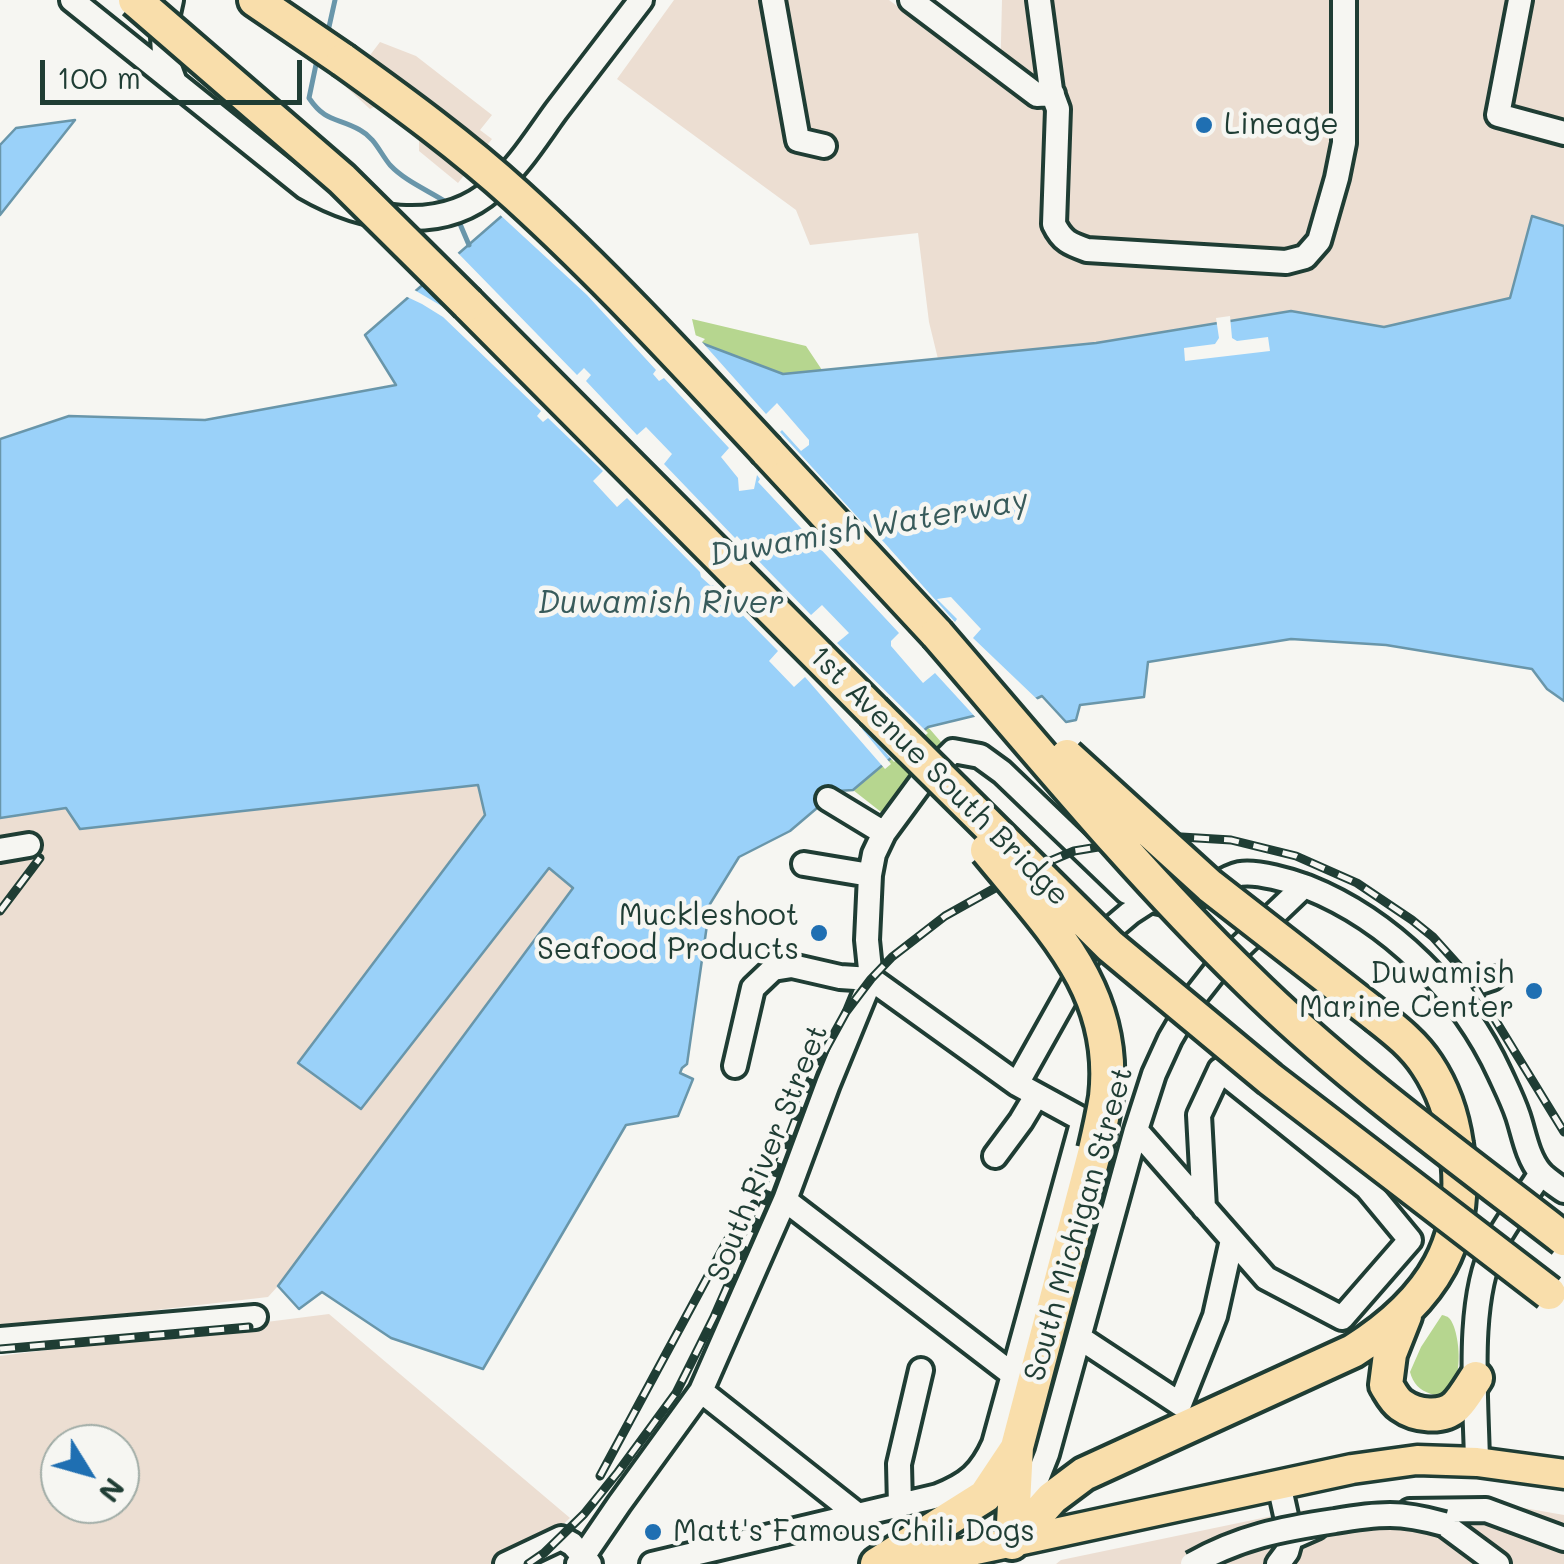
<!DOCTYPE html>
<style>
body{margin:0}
#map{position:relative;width:1564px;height:1564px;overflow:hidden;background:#f6f6f2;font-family:Mali,sans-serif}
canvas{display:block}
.north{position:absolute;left:40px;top:1424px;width:100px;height:100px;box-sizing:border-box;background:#f6f6f2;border:2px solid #a0aca6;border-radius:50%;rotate:127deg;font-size:28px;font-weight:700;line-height:40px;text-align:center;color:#1f3d34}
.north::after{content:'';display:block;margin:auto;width:35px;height:45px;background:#1f6fb2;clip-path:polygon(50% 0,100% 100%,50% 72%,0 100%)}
.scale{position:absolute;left:40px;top:60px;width:262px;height:45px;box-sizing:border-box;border:5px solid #1f3d34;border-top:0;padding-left:12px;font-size:30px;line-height:35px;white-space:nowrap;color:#1f3d34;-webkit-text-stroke:8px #f6f6f2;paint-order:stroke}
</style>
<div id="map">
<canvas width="1564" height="1564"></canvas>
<div class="north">N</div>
<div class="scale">100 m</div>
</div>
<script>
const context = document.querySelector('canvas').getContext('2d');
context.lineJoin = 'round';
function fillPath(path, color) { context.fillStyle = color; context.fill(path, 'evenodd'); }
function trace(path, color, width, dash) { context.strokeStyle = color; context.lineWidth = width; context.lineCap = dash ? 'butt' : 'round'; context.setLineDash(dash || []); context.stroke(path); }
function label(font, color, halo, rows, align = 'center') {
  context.font = font + ' Mali,sans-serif'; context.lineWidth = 9; context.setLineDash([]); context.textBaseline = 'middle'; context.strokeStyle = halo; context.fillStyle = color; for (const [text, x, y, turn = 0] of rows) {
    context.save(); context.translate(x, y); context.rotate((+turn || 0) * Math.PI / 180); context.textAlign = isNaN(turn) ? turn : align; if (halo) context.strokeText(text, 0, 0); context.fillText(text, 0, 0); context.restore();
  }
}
fillPath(new Path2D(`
 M674 0H889L1000 84 1002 0H1564V226L1532 216 1511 298 1383 327 1291 311 1096 343 938 359 929 322 918 233 810 245 796 210 617 79Z
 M380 42 416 56 492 115 480 130 492 139 458 183 419 151V136L378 105 370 109 346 87Z
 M479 785 485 815 299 1063 361 1108 549 867 573 888 278 1286 268 1297 0 1328V818L67 808 81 829Z
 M329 1314 570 1518 546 1540 514 1564H0V1356ZM60 1444H120V1504H60Z
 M1467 1498 1564 1515V1564H1056L1061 1560 1296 1511Z`), '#ecded2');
fillPath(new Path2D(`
 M692 319 806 346 822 370 782 374 697 341Z
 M928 727 948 750 881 812 853 790Z
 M1442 1315C1445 1316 1447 1316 1449 1318 1462 1331 1467 1405 1431 1394 1419 1390 1413 1383 1410 1372L1421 1347Z`), '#b6d68f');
const water = new Path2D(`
 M75 120 0 215V145L16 128Z
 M527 194 672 332 783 374 1096 343 1291 311 1384 327 1510 298 1532 216 1564 226V701L1547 689 1532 669 1386 645 1291 639 1148 662 1144 697 1080 705 1076 720 1066 722 1042 696 1027 703 928 727 853 790 837 791 790 831 739 857 710 904 687 1064 682 1068 680 1073 693 1079 678 1116 626 1125 483 1369 391 1338 322 1292 299 1309 278 1286 573 888 549 868 361 1109 298 1063 485 815 478 785 80 829 66 808 0 818V439L69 416 205 420 396 385 365 335Z`);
fillPath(water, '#9ad1f9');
trace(water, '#6996aa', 2.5);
fillPath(new Path2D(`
 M524 190H531L675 327 693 336 695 335 705 339 702 342 766 414 777 403 809 440V445L801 451 782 430 780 432 862 522 865 521 955 622 957 619 937 599 951 597 981 629 973 638 1040 702 1028 708 978 720 935 673 923 683 891 646V641L899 633 758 482 760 479 757 475 754 489 739 491 738 478 721 457 729 448 664 378 659 381 653 374 656 370 587 295 498 213Z
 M455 250 577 375 584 368 591 375 586 381 637 435 646 427 672 454 664 464 735 538 737 536 749 549V551L811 615 822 605 849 633 837 643 928 733 894 762 863 727 862 729 891 764 885 769 805 677 794 687 769 661 778 651 713 585 711 586 701 577 700 572 627 498 617 507 593 481 603 471 548 418 543 422 537 416 541 411 443 317 422 304 403 295 411 288 450 311 420 281Z
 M1230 316 1232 338 1237 341 1268 337 1270 351 1185 361 1184 348 1215 344 1219 338 1216 318Z`), '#f6f6f2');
trace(new Path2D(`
 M327 36 335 0
 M318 55 309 98C326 123 337 117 360 130 375 138 380 153 390 165 406 182 430 191 449 204
 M457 217 469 245`), '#6996aa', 5);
const minor = new Path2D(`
 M72 0 305 187C360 219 440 236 493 189 518 168 537 137 556 111 584 74 613 37 641 0
 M171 0 163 37 164 53 174 80
 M773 0 798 140 824 146
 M911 0 1037 95 1053 94
 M1039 0 1051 90 1058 109 1054 224C1062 241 1070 244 1087 250L1286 262 1305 257 1319 241 1337 178 1344 143V0
 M1520 0 1498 115 1564 133
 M828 799 884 833
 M0 850 29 845
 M804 864 870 875
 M871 979 1017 1084 1083 1120 1098 1123
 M1454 1000 1474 984 1492 978
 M735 1066 753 988 773 969 792 966 840 977 871 979
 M1017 1084 1097 941 1130 913 1150 900
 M1136 1130 1266 1278 1342 1318 1410 1240 1367 1188 1220 1070 1199 1115 1204 1208
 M995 1156 1021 1121 1036 1096
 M785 1200 1012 1374
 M1080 1338 1180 1404 1215 1316 1232 1240
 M0 1339 255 1317
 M701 1391 859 1516
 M1477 1462C1476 1400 1466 1301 1494 1246 1507 1221 1526 1197 1541 1173
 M1279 1484 1291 1538
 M900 1506 899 1464 921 1370
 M1410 1511 1486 1510 1564 1539
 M1020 1522 1047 1454 1136 1130 1154 1074 1170 1039 1194 998 1216 970 1304 886
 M1444 1524 1498 1564
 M506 1564 561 1538 572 1544 590 1564
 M578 1564 619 1504 701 1391 785 1200 828 1084 871 979 867 940 870 875 874 854 884 833 920 784 953 751 980 756 1002 772 1127 892C1143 897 1162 905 1179 904 1190 903 1203 893 1213 887 1221 882 1230 876 1240 874 1257 871 1291 881 1307 887 1390 920 1463 993 1500 1074 1506 1087 1513 1101 1518 1116 1524 1134 1527 1156 1540 1172 1546 1179 1556 1185 1564 1191
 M652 1564 938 1496C968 1484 981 1473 994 1444L1083 1120
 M1278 1564 1287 1552 1291 1538 1316 1527`);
const major = new Path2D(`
 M911 1564 1352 1469 1417 1460 1477 1462 1564 1474`);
const highway = new Path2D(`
 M255 0 343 60
 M468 304 873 711
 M767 451 937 634
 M1405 1316 1390 1354 1386 1385C1391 1393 1394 1400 1401 1405 1416 1416 1442 1419 1456 1406 1464 1398 1470 1387 1476 1378
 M1012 1543 1052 1498 1084 1474 1353 1351C1432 1301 1472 1240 1456 1144 1452 1116 1443 1089 1427 1065 1414 1045 1396 1031 1377 1016
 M1012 1543 1017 1447 1095 1150
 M877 1564 985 1496 1015 1451`);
trace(minor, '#1f3d34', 30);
trace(major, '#1f3d34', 35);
trace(highway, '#1f3d34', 40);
trace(minor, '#f6f6f2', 22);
trace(major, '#f9deab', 28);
trace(highway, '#f9deab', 32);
const rail = new Path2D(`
 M0 911 40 858
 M0 1349 249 1327
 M600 1476 728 1239 754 1204
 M528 1564 544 1553 584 1514 618 1472 676 1393 714 1317 766 1198 814 1070 846 1012 871 979 892 957 945 916 1022 873 1074 851 1165 836 1231 840 1296 856 1357 883 1412 920 1433 937 1469 977 1564 1132`);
trace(rail, '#1f3d34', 9);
trace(rail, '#f6f6f2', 5, [15]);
const minorBridge = new Path2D(`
 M1192 1564C1240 1537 1281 1529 1335 1521 1352 1518 1372 1515 1390 1515 1408 1515 1426 1519 1444 1524`);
const highwayBridge = new Path2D(`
 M135 0 342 179 468 304
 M343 60C403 103 462 146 517 196 605 276 686 364 767 451
 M937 634C1038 751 1136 871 1247 979 1344 1075 1456 1155 1564 1239
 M873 711 1110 946 1270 1079 1549 1293
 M1067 756 1210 886 1377 1016
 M987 850C1049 926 1118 990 1106 1097 1103 1115 1099 1133 1095 1150`);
trace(minorBridge, '#1f3d34', 30, []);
trace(highwayBridge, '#1f3d34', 40, []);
trace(minorBridge, '#f6f6f2', 22);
trace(highwayBridge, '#f9deab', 32);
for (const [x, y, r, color] of [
 [1204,125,10,"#1f6fb2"],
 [819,933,10,"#1f6fb2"],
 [1534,991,10,"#1f6fb2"],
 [653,1532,10,"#1f6fb2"]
]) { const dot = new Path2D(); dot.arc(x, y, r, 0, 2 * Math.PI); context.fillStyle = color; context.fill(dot); trace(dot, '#f6f6f2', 4); }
label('30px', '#1f3d34', '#f6f6f2', [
 ["Lineage",1224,125],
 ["Muckleshoot",799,916,"right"],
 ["Seafood Products",799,950,"right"],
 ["Duwamish",1514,974,"right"],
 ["Marine Center",1514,1008,"right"],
 ["Matt's Famous Chili Dogs",673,1532]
], 'left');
label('30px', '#1f3d34', '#f6f6f2', [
 ["1st Avenue South Bridge",939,776,45],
 ["South River Street",768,1153,-68],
 ["South Michigan Street",1079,1224,-74]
]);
label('italic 32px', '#385b5b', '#f6f6f2', [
 ["Duwamish Waterway",869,528,-10],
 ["Duwamish River",661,603]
]);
</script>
